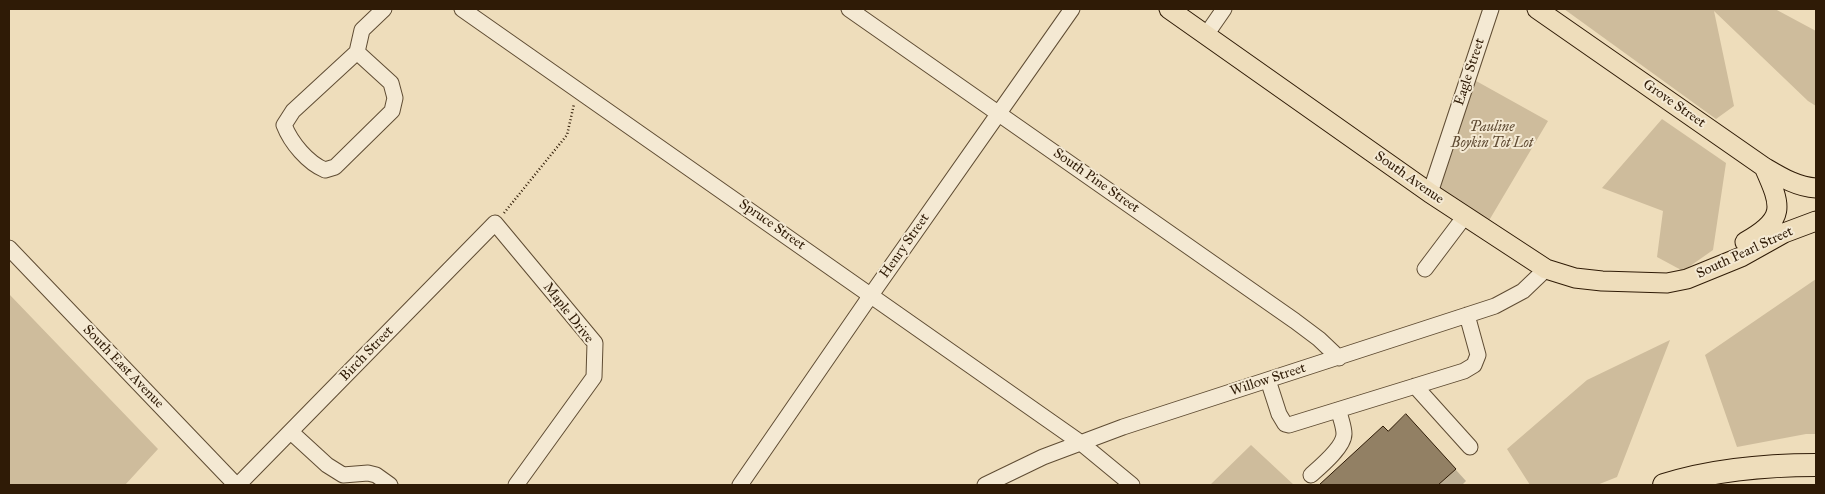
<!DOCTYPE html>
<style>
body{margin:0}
#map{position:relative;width:1825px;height:494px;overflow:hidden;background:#edb;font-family:"IM FELL Great Primer",serif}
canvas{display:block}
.frame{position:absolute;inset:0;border:10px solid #2f1b06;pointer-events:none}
</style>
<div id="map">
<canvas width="1825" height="494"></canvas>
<div class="frame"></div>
</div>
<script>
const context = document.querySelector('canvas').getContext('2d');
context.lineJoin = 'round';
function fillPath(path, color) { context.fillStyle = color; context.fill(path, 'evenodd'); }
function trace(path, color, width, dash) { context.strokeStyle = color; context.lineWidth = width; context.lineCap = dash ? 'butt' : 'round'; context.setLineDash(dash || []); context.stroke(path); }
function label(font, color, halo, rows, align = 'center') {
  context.font = font + ' "IM FELL Great Primer",serif'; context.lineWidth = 4; context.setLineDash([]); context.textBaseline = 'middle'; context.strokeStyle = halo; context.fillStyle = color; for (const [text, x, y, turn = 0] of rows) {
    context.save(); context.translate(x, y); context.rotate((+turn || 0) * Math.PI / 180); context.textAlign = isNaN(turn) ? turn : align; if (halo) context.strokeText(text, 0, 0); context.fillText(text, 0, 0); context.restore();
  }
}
fillPath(new Path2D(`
 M1564 9H1775L1816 31V106L1808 101 1714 11 1734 106 1716 119Z
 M1469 77 1548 121 1484 229 1430 193Z
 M1662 119 1726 163 1713 250 1683 271 1657 257 1663 211 1602 188Z
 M1816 279V434H1806L1737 447 1705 355Z
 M9 294 158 449 125 485H9Z
 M1670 340 1617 477 1597 485H1530L1507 449 1587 380Z
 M1251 445 1294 485H1210Z`), '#cebc9c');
fillPath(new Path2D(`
 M1417 427 1466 481 1462 485H1321L1383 428 1388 433Z`), '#0003');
const building = new Path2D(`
 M1406 414 1456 469 1438 485H1319L1383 426 1388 431Z`);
fillPath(building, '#928064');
trace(building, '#2f1b06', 1);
const minor = new Path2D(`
 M462 9 1081 443 1132 485
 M849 9 1295 321 1319 339 1339 358
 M1206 35 1224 9
 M357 52 391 83 395 98 392 111 335 167 325 170C308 163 291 143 284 125L293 111 357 52 362 30 384 9
 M1430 193 1491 9
 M9 248 236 485
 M1425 269 1465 216
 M1268 380 1279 414 1285 424 1289 425 1464 371 1474 365 1478 355 1467 315
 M1415 386 1470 447
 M291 432 327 465 343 475 368 473 376 475 390 485
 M1311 475C1320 467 1344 447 1344 434 1344 426 1340 418 1339 410
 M238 485 495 223 595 343 594 377 516 485
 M740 485 871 295 1072 9
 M985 485 1043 457 1123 427 1495 306 1523 291 1546 269`);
const major = new Path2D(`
 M1169 9 1430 193 1546 269 1575 278 1602 281 1667 283 1687 279 1741 257 1784 233 1816 221
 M1537 9 1764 167C1781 177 1797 187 1816 188
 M1745 242C1786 219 1782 207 1764 167`);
const highway = new Path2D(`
 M1664 485C1712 470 1766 465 1816 465`);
trace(minor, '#5f4c33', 17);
trace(major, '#2f1b06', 21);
trace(highway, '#2f1b06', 24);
trace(new Path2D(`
 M504 213 567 135 574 104`), '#2f1b06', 2.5, [1, 2.5]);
trace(minor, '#f4e9d3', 15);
trace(major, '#edb', 19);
trace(highway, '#edb', 22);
label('14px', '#2f1b06', '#f4e9d3', [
 ["Eagle Street",1470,72,-72],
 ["Grove Street",1674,104,35],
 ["South Avenue",1409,178,35],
 ["South Pine Street",1096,181,35],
 ["Spruce Street",772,225,35],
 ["Henry Street",905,246,-55],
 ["South Pearl Street",1745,253,-25],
 ["Maple Drive",568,313,52],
 ["Birch Street",367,354,-46],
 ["South East Avenue",123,367,46],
 ["Willow Street",1268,380,-18]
]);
label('italic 14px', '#5f4b33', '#f4e9d3', [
 ["Pauline",1492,128],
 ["Boykin Tot Lot",1492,144]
]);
</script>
